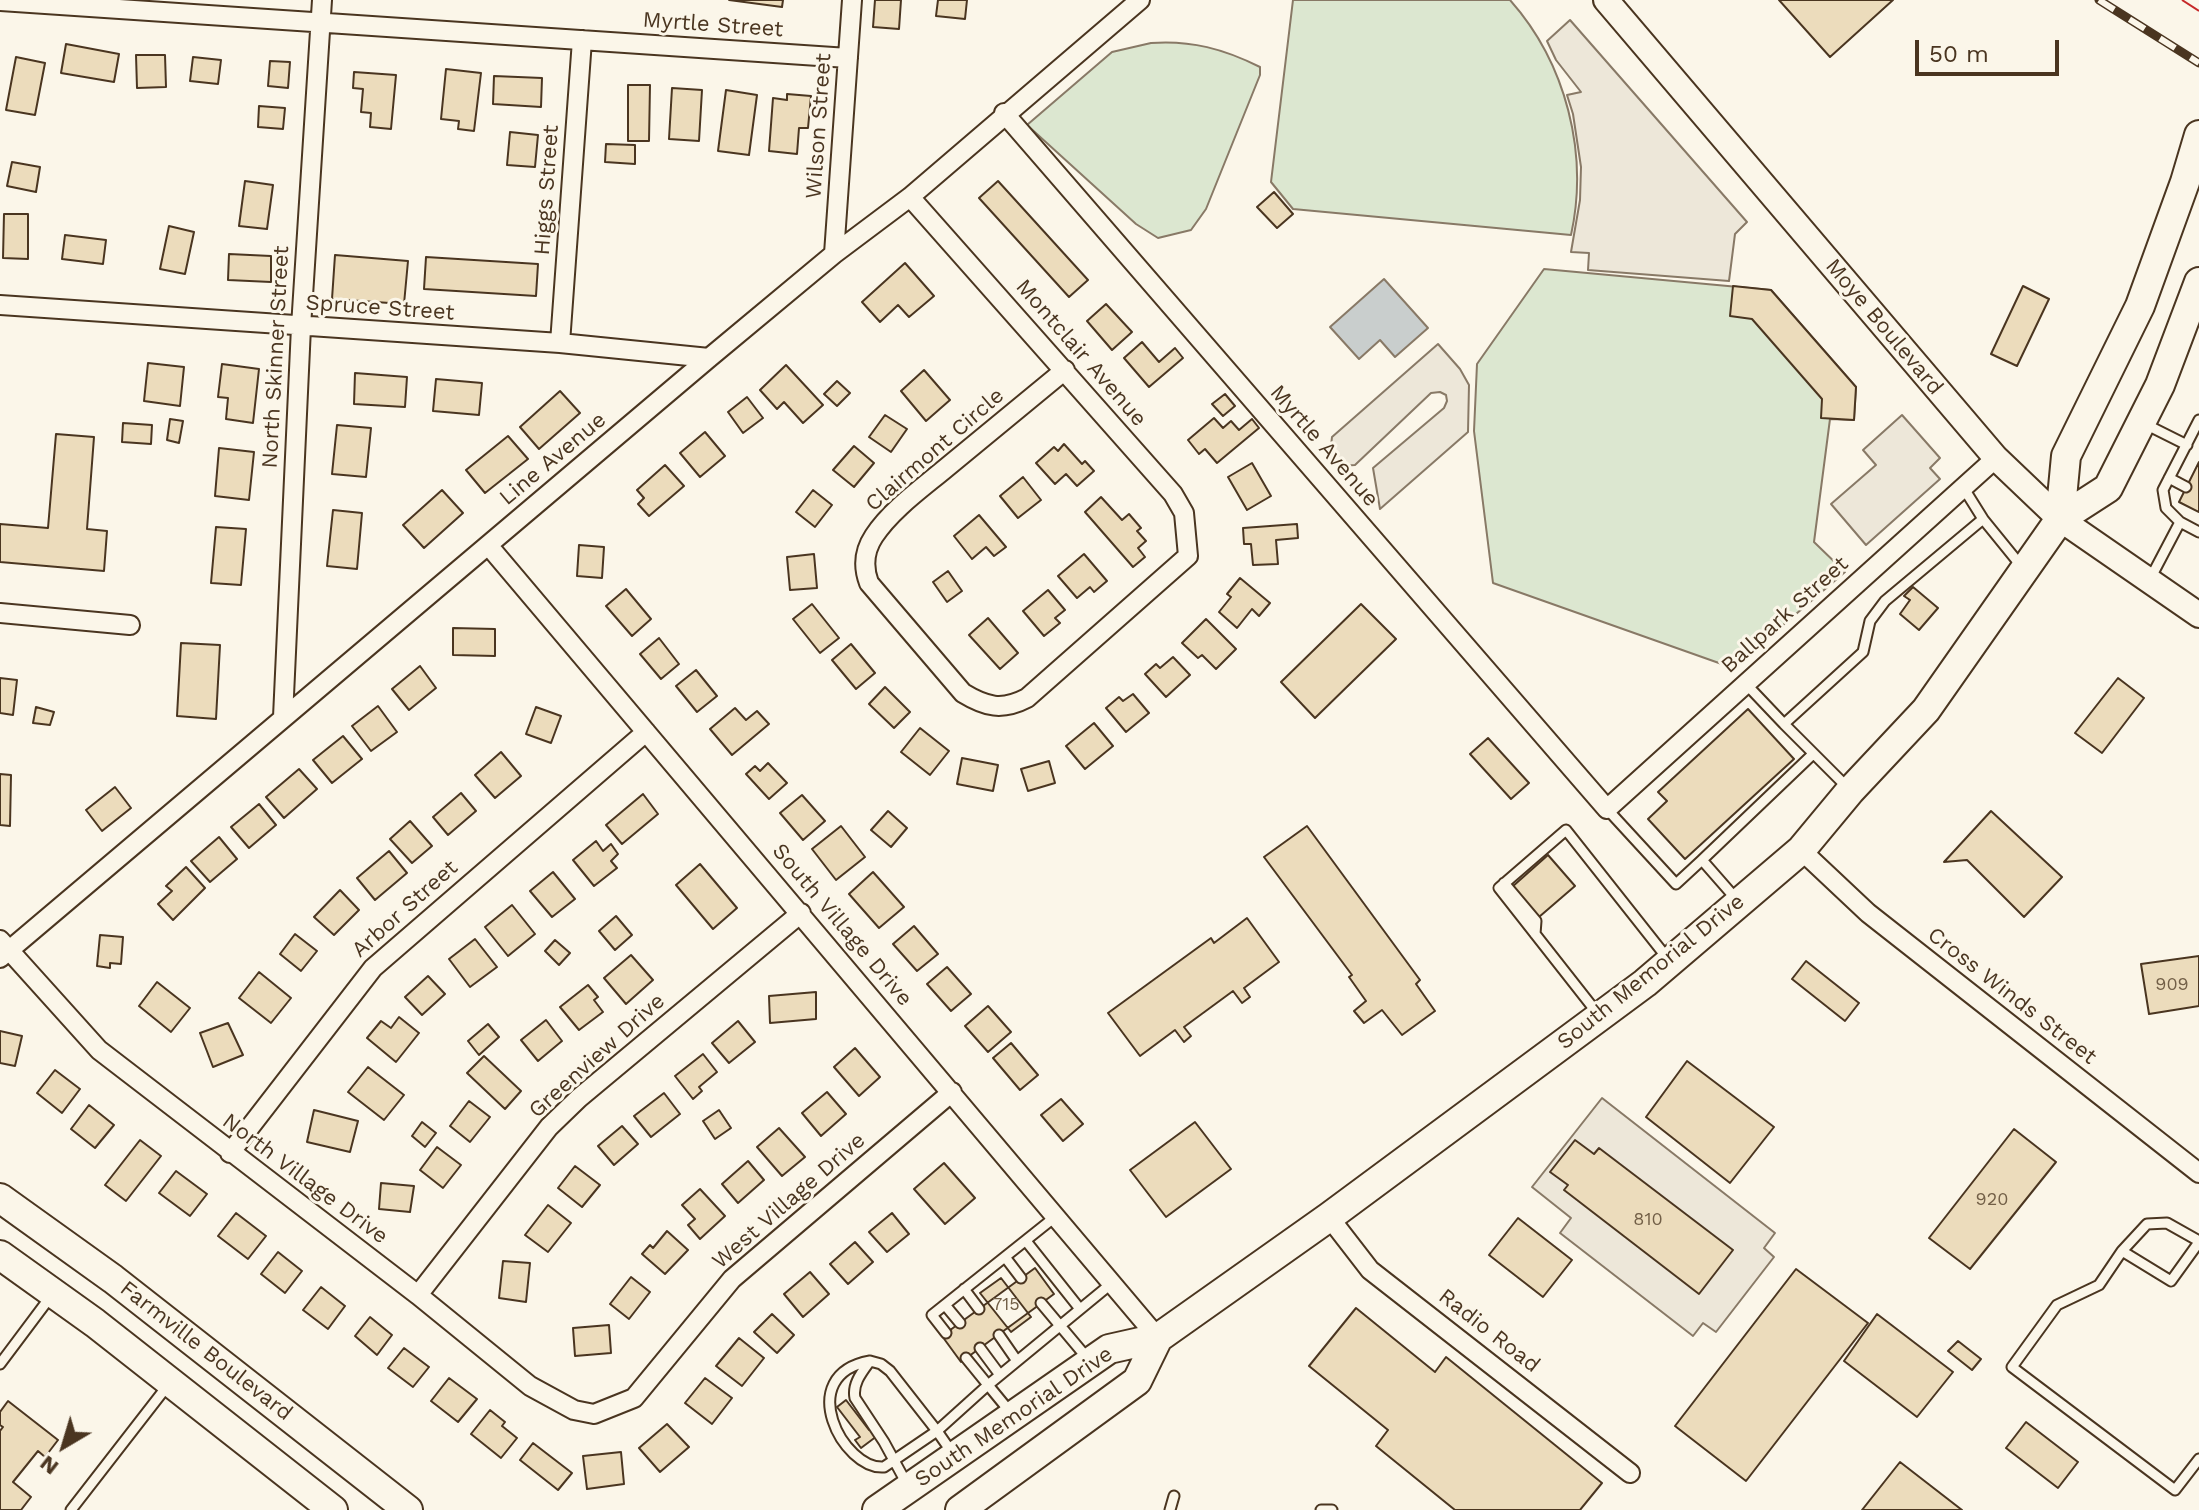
<!DOCTYPE html>
<style>
body{margin:0}
#map{position:relative;width:2199px;height:1510px;overflow:hidden;background:#fbf6e9;font-family:"Work Sans",sans-serif}
canvas{display:block}
.north{position:absolute;left:24px;top:1406px;width:80px;height:80px;-webkit-text-stroke:6px #fbf6e9;paint-order:stroke;rotate:218deg;font-size:22px;font-weight:700;line-height:32px;text-align:center;color:#4a3520}
.north::after{content:'';display:block;margin:auto;width:28px;height:36px;background:#4a3520;clip-path:polygon(50% 0,100% 100%,50% 72%,0 100%)}
.scale{position:absolute;left:1915px;top:40px;width:144px;height:36px;box-sizing:border-box;border:4px solid #4a3520;border-top:0;padding-left:10px;font-size:24px;line-height:28px;white-space:nowrap;color:#4a3520;-webkit-text-stroke:6px #fbf6e9;paint-order:stroke}
</style>
<div id="map">
<canvas width="2199" height="1510"></canvas>
<div class="north">N</div>
<div class="scale">50 m</div>
</div>
<script>
const context = document.querySelector('canvas').getContext('2d');
context.lineJoin = 'round';
function fillPath(path, color) { context.fillStyle = color; context.fill(path, 'evenodd'); }
function trace(path, color, width, dash) { context.strokeStyle = color; context.lineWidth = width; context.lineCap = dash ? 'butt' : 'round'; context.setLineDash(dash || []); context.stroke(path); }
function label(font, color, halo, rows, align = 'center') {
  context.font = font + ' "Work Sans",sans-serif'; context.lineWidth = 6; context.setLineDash([]); context.textBaseline = 'middle'; context.strokeStyle = halo; context.fillStyle = color; for (const [text, x, y, turn = 0] of rows) {
    context.save(); context.translate(x, y); context.rotate((+turn || 0) * Math.PI / 180); context.textAlign = isNaN(turn) ? turn : align; if (halo) context.strokeText(text, 0, 0); context.fillText(text, 0, 0); context.restore();
  }
}
const green = new Path2D(`
 M1293 0H1510C1566 63 1589 153 1571 235L1293 209 1271 182Z
 M1151 43C1191 40 1224 49 1260 67V75L1206 209 1191 230 1158 238 1136 224 1027 125 1112 52Z
 M1544 269 1771 290 1856 387 1854 420 1830 419 1814 542 1845 572 1733 668 1493 583 1474 431 1477 364Z`);
fillPath(green, '#dce7d0');
trace(green, '#887966', 2);
const parking = new Path2D(`
 M1570 20 1747 222 1735 234 1729 281 1588 270 1589 253 1571 252 1580 200 1581 167 1573 114 1567 95 1581 92 1556 60 1547 41Z
 M1438 344 1460 369 1469 385 1468 432 1380 509 1373 468 1444 408 1447 401 1446 395 1440 392 1431 393 1355 465 1340 466 1330 455 1332 437Z
 M1902 415 1940 458 1930 468 1940 479 1866 545 1831 504 1876 465 1863 450Z
 M1602 1098 1775 1233 1764 1248 1774 1257 1716 1332 1703 1323 1693 1336 1560 1233 1571 1218 1532 1187Z`);
fillPath(parking, '#ede7d9');
trace(parking, '#887966', 2);
const water = new Path2D(`
 M1384 279 1428 328 1395 357 1380 340 1359 359 1330 327Z`);
fillPath(water, '#c9cecd');
trace(water, '#887966', 2);
const building = new Path2D(`
 M729 0H783L782 7Z
 M875 0H901L899 29 873 27Z
 M938 0H967L965 19 936 16Z
 M1779 0H1893L1830 57Z
 M66 44 119 54 114 82 61 73Z
 M136 55H165L166 87 137 88Z
 M16 57 45 63 35 115 6 110Z
 M193 57 221 60 218 84 190 81Z
 M270 61 290 62 288 88 268 86Z
 M446 69 481 73 474 131 458 129 459 121 441 119Z
 M354 72 396 75 391 129 370 127 371 113 361 112 363 89 353 88Z
 M494 76 542 78 541 107 493 104Z
 M628 85H650L649 141H628Z
 M672 88 702 90 699 141 669 139Z
 M726 90 757 95 749 155 718 151Z
 M787 94 811 96 808 128H799L797 154 769 151 773 98 787 100Z
 M259 106 285 108 283 129 258 127Z
 M510 132 538 135 535 167 507 165Z
 M606 144 635 145V164L605 162Z
 M12 162 40 167 36 192 7 186Z
 M245 181 273 185 267 229 239 226Z
 M998 181 1088 280 1069 297 979 198Z
 M1274 192 1293 214 1277 228 1257 207Z
 M4 214H28V259L3 258Z
 M169 226 194 232 185 274 160 269Z
 M65 235 106 240 103 264 62 259Z
 M229 254 271 256V282L228 280Z
 M335 255 408 261 404 304 332 299Z
 M426 257 538 264 536 296 424 289Z
 M905 263 934 296 909 317 898 305 880 322 862 302Z
 M1733 286 1771 290 1856 387 1854 420 1821 418 1822 399 1752 319 1730 316Z
 M2023 286 2049 299 2017 366 1991 354Z
 M1106 304 1132 332 1112 350 1087 321Z
 M1142 342 1159 362 1175 348 1183 358 1149 387 1124 358Z
 M148 363 184 367 180 406 144 401Z
 M222 364 259 369 253 423 226 419 228 398 218 397Z
 M786 365 823 405 803 423 784 402 777 409 760 390Z
 M924 370 950 400 926 421 901 391Z
 M355 373 407 377 405 407 354 404Z
 M436 379 482 383 479 415 433 411Z
 M837 381 850 393 837 406 824 394Z
 M560 391 580 413 539 449 520 427Z
 M1225 394 1235 406 1223 416 1212 404Z
 M747 397 763 418 743 433 728 412Z
 M885 415 907 429 891 452 869 437Z
 M1214 418 1223 428 1231 421 1239 430 1252 419 1259 428 1217 463 1205 449 1199 454 1188 440Z
 M170 419 183 421 179 443 167 440Z
 M123 423 152 425 151 444 122 442Z
 M337 425 371 428 366 477 332 474Z
 M705 432 725 456 700 477 680 453Z
 M56 434 94 437 87 529 107 531 104 571 0 562V524L48 528Z
 M508 436 528 459 485 493 466 470Z
 M1064 444 1082 464 1085 461 1094 471 1077 486 1066 474 1055 484 1036 463 1054 447 1058 451Z
 M854 446 874 463 854 487 833 470Z
 M219 448 254 452 249 500 215 496Z
 M2199 462V512L2179 502Z
 M1252 463 1271 496 1247 510 1228 477Z
 M665 465 684 486 649 516 638 504 644 498 637 490Z
 M1023 477 1041 500 1018 518 1000 496Z
 M442 490 463 513 424 548 403 525Z
 M813 490 832 505 815 527 796 512Z
 M1101 497 1122 520 1129 514 1141 528 1137 531 1146 541 1138 548 1145 557 1133 567 1085 512Z
 M333 510 362 513 357 569 327 566Z
 M979 515 1006 547 994 556 986 547 972 559 954 536Z
 M1297 524 1298 538 1276 540 1278 564 1253 565 1251 544H1244L1243 528Z
 M216 527 246 529 241 585 211 583Z
 M579 545 604 547 602 578 577 576Z
 M814 554 817 588 790 590 787 557Z
 M1084 554 1107 581 1094 592 1090 587 1077 598 1058 576Z
 M948 571 962 591 947 602 933 582Z
 M1240 578 1270 603 1259 616 1252 609 1237 628 1219 612 1231 597 1227 594Z
 M1913 587 1938 608 1919 630 1900 614 1910 600 1904 596Z
 M626 589 651 619 632 636 606 606Z
 M1048 590 1065 610 1055 618 1060 623 1044 636 1023 611Z
 M812 604 839 638 820 653 793 619Z
 M1361 604 1396 639 1315 718 1281 682Z
 M988 618 1018 653 1000 669 969 635Z
 M1206 619 1236 649 1216 669 1202 655 1198 658 1182 643Z
 M453 628 495 629V656L453 655Z
 M659 638 679 664 661 679 640 654Z
 M181 643 220 645 216 719 177 716Z
 M851 644 875 673 856 689 832 660Z
 M1173 657 1190 675 1166 697 1145 674 1156 664 1160 668Z
 M420 666 436 688 409 710 392 689Z
 M696 670 717 696 697 712 676 686Z
 M0 678 17 680 13 715 0 713Z
 M2118 678 2144 698 2102 753 2075 733Z
 M885 687 910 712 894 728 869 704Z
 M1133 694 1149 713 1126 732 1106 708 1119 697 1123 701Z
 M378 706 397 732 371 751 352 726Z
 M36 707 54 712 50 725 33 723Z
 M536 707 561 716 551 743 526 734Z
 M735 708 746 720 757 711 769 724 732 755 710 729Z
 M1748 709 1794 759 1685 859 1648 819 1667 801 1658 792Z
 M1094 723 1113 746 1085 769 1066 746Z
 M920 728 949 751 930 775 901 752Z
 M343 736 362 759 332 783 313 760Z
 M1488 738 1529 783 1511 799 1470 754Z
 M501 752 521 776 495 798 475 775Z
 M962 758 998 765 993 791 957 784Z
 M1049 761 1055 783 1028 791 1021 769Z
 M768 763 787 783 769 799 746 774 755 766 760 771Z
 M299 769 317 789 284 818 266 797Z
 M0 774 11 775 10 826 0 825Z
 M115 787 131 808 102 831 86 810Z
 M461 793 476 811 448 835 433 817Z
 M643 794 658 814 622 844 606 825Z
 M802 795 825 821 803 840 780 813Z
 M259 804 276 825 249 848 231 827Z
 M888 811 907 828 891 847 871 830Z
 M1991 811 2062 877 2024 917 1967 860 1944 862Z
 M410 821 432 846 412 863 390 839Z
 M841 826 865 857 836 880 812 849Z
 M1307 826 1420 980 1416 984 1435 1011 1402 1035 1382 1010 1364 1023 1354 1011 1366 1001 1349 977 1352 975 1264 857Z
 M219 837 237 859 210 882 191 861Z
 M596 841 603 851 611 844 618 854 611 861 617 868 594 886 573 860Z
 M389 851 407 873 375 900 357 878Z
 M1548 855 1575 886 1539 917 1512 887Z
 M700 864 737 908 713 929 676 885Z
 M186 867 205 888 173 920 158 904 172 891 166 886Z
 M553 872 575 899 552 917 530 891Z
 M873 872 904 907 879 928 849 894Z
 M340 890 359 910 334 935 314 917Z
 M512 905 535 934 508 956 485 927Z
 M616 916 632 935 615 950 599 931Z
 M1247 918 1279 962 1244 988 1250 997 1242 1003 1233 991 1184 1027 1191 1036 1184 1042 1175 1030 1140 1056 1108 1013 1211 938 1214 943Z
 M914 926 938 954 917 971 893 944Z
 M295 934 317 951 301 971 280 954Z
 M100 935 123 937 121 964 110 963V968L97 966Z
 M475 939 497 967 470 987 449 959Z
 M555 940 570 953 559 965 545 951Z
 M631 955 653 980 626 1004 604 978Z
 M2199 956V1006L2149 1014 2141 964Z
 M1806 961 1859 1003 1845 1021 1792 979Z
 M947 967 971 994 951 1011 927 984Z
 M259 972 291 998 271 1023 239 998Z
 M428 976 445 994 422 1015 405 997Z
 M157 982 190 1008 171 1032 139 1006Z
 M588 985 598 997 594 1000 603 1012 579 1030 560 1007Z
 M816 992V1019L770 1023 769 996Z
 M988 1006 1011 1032 988 1052 965 1026Z
 M399 1017 419 1033 396 1062 367 1038 381 1021 391 1028Z
 M546 1020 562 1041 538 1061 521 1040Z
 M738 1021 755 1042 729 1063 712 1043Z
 M228 1023 243 1055 213 1067 200 1033Z
 M488 1024 499 1037 479 1055 468 1041Z
 M0 1031 22 1036 15 1066 0 1063Z
 M1011 1043 1038 1075 1020 1090 993 1058Z
 M855 1048 880 1077 859 1096 834 1067Z
 M703 1054 717 1072 699 1087 702 1091 693 1099 675 1076Z
 M484 1056 521 1091 505 1109 467 1073Z
 M1687 1061 1774 1127 1730 1183 1646 1117Z
 M368 1067 404 1095 384 1120 348 1092Z
 M55 1070 80 1089 62 1113 37 1093Z
 M827 1092 846 1114 821 1136 802 1113Z
 M664 1093 680 1114 651 1137 634 1116Z
 M1061 1099 1083 1124 1063 1141 1041 1115Z
 M469 1101 490 1117 470 1142 450 1126Z
 M89 1105 114 1125 95 1148 71 1129Z
 M314 1110 358 1121 350 1152 307 1142Z
 M719 1110 731 1128 715 1139 703 1121Z
 M422 1122 436 1133 425 1147 412 1136Z
 M1195 1122 1231 1169 1166 1217 1130 1170Z
 M622 1126 638 1144 614 1165 598 1146Z
 M779 1128 805 1157 782 1176 757 1147Z
 M2014 1129 2056 1162 1970 1269 1929 1238Z
 M140 1140 161 1156 126 1201 105 1185Z
 M1575 1140 1594 1154 1599 1148 1733 1250 1699 1294 1564 1190 1568 1185 1550 1172Z
 M437 1147 461 1165 443 1188 420 1170Z
 M748 1161 764 1180 738 1203 722 1184Z
 M944 1163 975 1198 945 1224 914 1189Z
 M575 1166 600 1185 582 1207 558 1188Z
 M176 1171 207 1194 190 1216 159 1193Z
 M381 1183 414 1186 410 1212 379 1209Z
 M700 1189 725 1216 700 1239 688 1225 695 1219 682 1205Z
 M548 1205 571 1223 548 1252 525 1235Z
 M236 1213 266 1236 248 1259 218 1236Z
 M892 1213 909 1234 887 1252 869 1232Z
 M1518 1218 1572 1260 1543 1297 1489 1255Z
 M667 1231 688 1250 665 1274 642 1254 650 1245 653 1248Z
 M855 1242 873 1262 848 1284 830 1264Z
 M278 1252 302 1271 285 1293 261 1274Z
 M503 1261 530 1263 526 1302 499 1298Z
 M1035 1268 1054 1294 961 1362 942 1336Z
 M1796 1269 1868 1323 1746 1481 1675 1426Z
 M810 1272 829 1294 803 1317 784 1294Z
 M631 1277 650 1292 629 1319 610 1304Z
 M1001 1278 1031 1317 1011 1332 980 1293Z
 M321 1287 345 1306 328 1329 303 1310Z
 M1356 1308 1435 1372 1446 1357 1602 1483 1580 1510H1455L1376 1446 1388 1430 1309 1366Z
 M772 1314 794 1335 777 1353 754 1332Z
 M1877 1314 1953 1372 1917 1417 1844 1361Z
 M370 1317 392 1335 377 1355 355 1336Z
 M609 1325 611 1353 575 1356 573 1328Z
 M739 1338 764 1358 742 1386 716 1366Z
 M1958 1341 1981 1359 1972 1370 1948 1351Z
 M404 1348 429 1367 413 1387 388 1368Z
 M449 1378 477 1399 458 1422 431 1401Z
 M705 1378 732 1398 712 1424 685 1403Z
 M846 1400 869 1430 871 1428 877 1436 861 1448 855 1440 860 1437 837 1407Z
 M8 1401 58 1440 45 1457 38 1451 13 1482 31 1497 21 1510H0V1431L3 1427 0 1425V1412Z
 M490 1410 505 1422 502 1426 517 1438 501 1458 471 1434Z
 M2026 1422 2078 1462 2058 1488 2006 1448Z
 M667 1424 689 1447 660 1472 639 1448Z
 M533 1443 572 1473 558 1490 520 1460Z
 M621 1452 624 1484 587 1489 583 1456Z
 M1900 1462 1962 1510H1862Z`);
fillPath(building, '#ecdcbc');
trace(building, '#4a3520', 2);
const service = new Path2D(`
 M2143 423 2187 445
 M2169 478 2186 487
 M1963 487 1983 519
 M2180 522 2166 508 2163 490 2199 420
 M2149 581 2180 522 2199 532
 M1746 684 1784 724
 M1847 787 1784 724 1863 652 1870 621 1885 601 1983 519 2022 567
 M1607 809 1676 884 1702 860 1737 900
 M1702 860 1813 754
 M1504 883 1536 921 1535 934
 M1598 1014 1499 888 1566 830 1668 959
 M1026 1241 1080 1309
 M2199 1241 2167 1223 2147 1224 2122 1251 2099 1285 2057 1305 2012 1367 2175 1490 2199 1459
 M2122 1251 2171 1281 2199 1242
 M1005 1257 1021 1278
 M964 1289 979 1309
 M1041 1303 1088 1359
 M945 1305 960 1323
 M946 1333 932 1315 1055 1217
 M999 1335 1017 1361
 M980 1348 1000 1375
 M966 1358 988 1385 1112 1283
 M870 1361 881 1364 890 1371 937 1431 884 1467C843 1470 793 1375 870 1361Z
 M870 1361C862 1372 852 1384 855 1398L884 1442 908 1486
 M0 1364 51 1296
 M953 1454 937 1431 988 1385 1011 1413
 M71 1510 168 1385
 M1170 1510 1174 1496
 M1321 1510H1332`);
const minor = new Path2D(`
 M0 1 848 58
 M1004 113 1607 809 1996 458
 M910 197 1173 494 1184 513 1188 556 1027 698C1002 711 986 707 963 693L869 583C863 567 864 551 874 536 891 510 922 488 946 468 985 436 1025 403 1065 370
 M834 254 852 0
 M0 305 560 343 709 358
 M560 343 582 40
 M488 545 1158 1338
 M0 613 130 625
 M283 717 301 327 322 0
 M1801 850 1868 913 2199 1173
 M0 940 99 1050 418 1295 530 1386 574 1410 594 1414 634 1398 732 1279 952 1092
 M0 958 709 358 834 254 910 197 1140 0
 M230 1153 373 968 646 732
 M1329 1217 1370 1270 1630 1473
 M418 1295 549 1127 579 1098 801 913`);
const secondary = new Path2D(`
 M1606 0 1996 458 2060 519 2199 615`);
const primary = new Path2D(`
 M2060 519 2066 456 2140 306 2185 182 2199 135
 M0 1198 113 1279 408 1510
 M0 1255 95 1323 333 1510
 M877 1510 1109 1349 1158 1338 1329 1217 1645 983 1801 850 1850 791 1926 710 2060 519 2108 488 2160 385 2199 282
 M960 1510 1137 1381 1158 1338`);
trace(service, '#4a3520', 13);
trace(minor, '#4a3520', 22);
trace(secondary, '#4a3520', 28);
trace(primary, '#4a3520', 32);
trace(service, '#fbf6e9', 9);
trace(minor, '#fbf6e9', 18);
trace(secondary, '#fbf6e9', 24);
trace(primary, '#fbf6e9', 28);
const rail = new Path2D(`
 M2099 0 2199 63`);
trace(rail, '#4a3520', 9);
trace(rail, '#fbf6e9', 6, [18]);
trace(new Path2D(`
 M2182 0 2199 11`), '#c62828', 2, [28, 6, 4, 6]);
label('18px', '#725f47', null, [
 ["909",2172,985],
 ["920",1992,1200],
 ["810",1648,1220],
 ["715",1006,1305]
]);
label('22px', '#4a3520', '#fbf6e9', [
 ["Myrtle Street",713,25,4],
 ["Wilson Street",819,126,-86],
 ["Higgs Street",547,190,-86],
 ["Spruce Street",380,308,4],
 ["Moye Boulevard",1884,327,50],
 ["Montclair Avenue",1081,353,49],
 ["North Skinner Street",276,357,-87],
 ["Myrtle Avenue",1324,446,49],
 ["Clairmont Circle",935,450,-41],
 ["Line Avenue",553,459,-40],
 ["Ballpark Street",1785,615,-42],
 ["Arbor Street",405,909,-42],
 ["South Village Drive",842,925,50],
 ["South Memorial Drive",1651,972,-39],
 ["Cross Winds Street",2012,996,38],
 ["Greenview Drive",597,1056,-42],
 ["North Village Drive",305,1179,37],
 ["West Village Drive",789,1201,-41],
 ["Radio Road",1489,1331,38],
 ["Farmville Boulevard",206,1351,38],
 ["South Memorial Drive",1014,1417,-34]
]);
</script>
